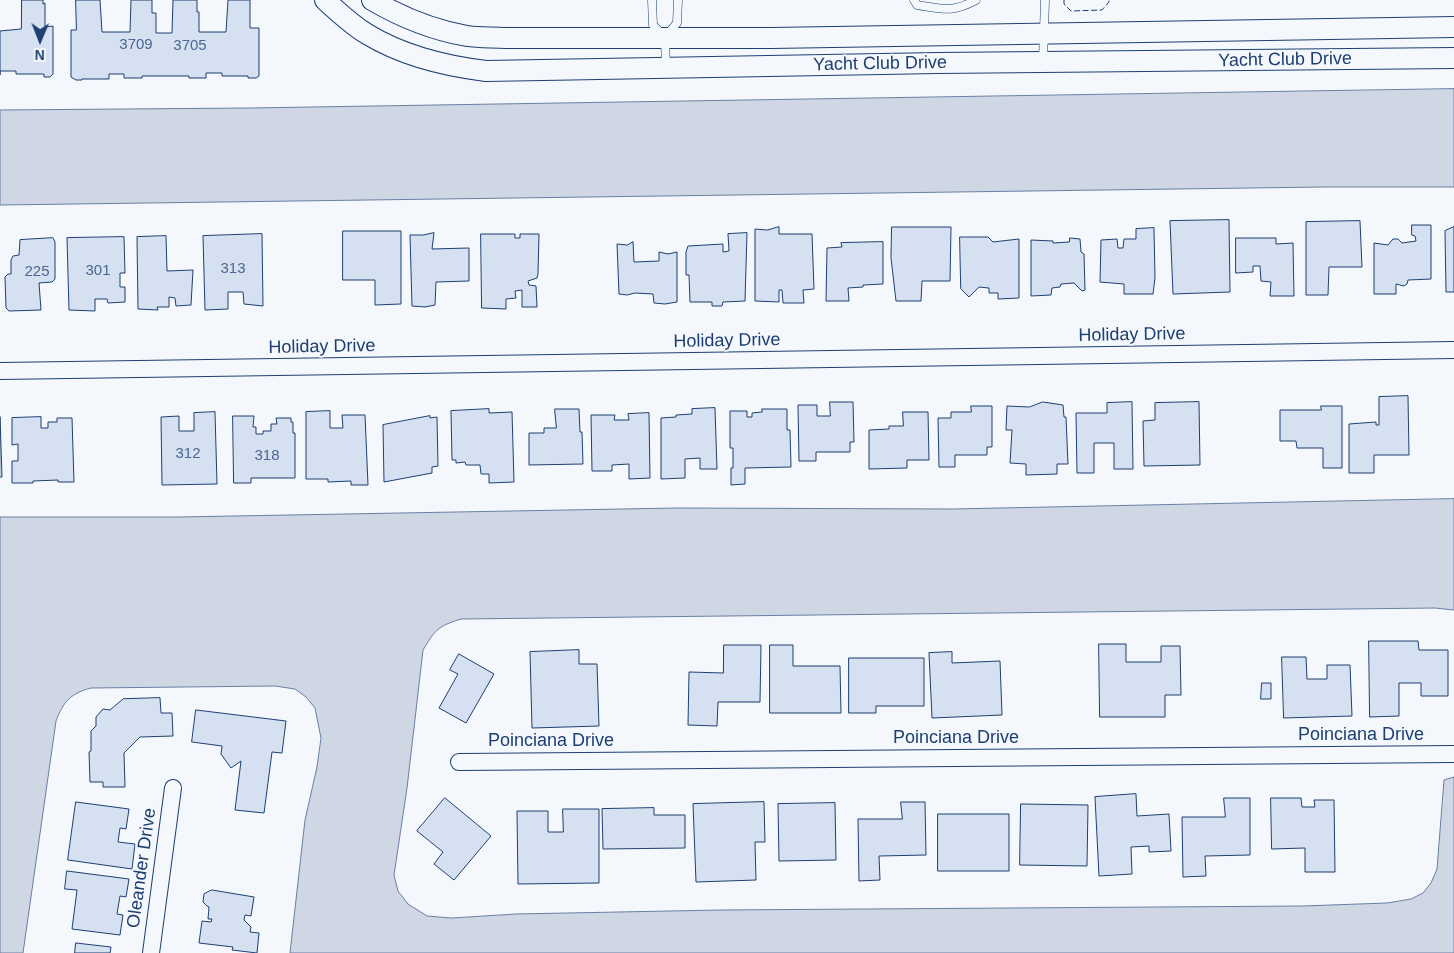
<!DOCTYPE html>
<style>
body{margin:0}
#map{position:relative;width:1454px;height:953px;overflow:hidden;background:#f4f7fb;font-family:Helvetica,sans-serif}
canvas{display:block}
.north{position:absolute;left:15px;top:15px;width:50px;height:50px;-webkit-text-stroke:4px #f4f7fb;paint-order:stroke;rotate:181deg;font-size:14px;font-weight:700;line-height:20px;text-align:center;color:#1d3f73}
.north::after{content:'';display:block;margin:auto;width:18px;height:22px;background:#1d3f73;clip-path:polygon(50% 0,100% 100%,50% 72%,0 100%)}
</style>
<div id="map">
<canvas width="1454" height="953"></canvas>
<div class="north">N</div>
</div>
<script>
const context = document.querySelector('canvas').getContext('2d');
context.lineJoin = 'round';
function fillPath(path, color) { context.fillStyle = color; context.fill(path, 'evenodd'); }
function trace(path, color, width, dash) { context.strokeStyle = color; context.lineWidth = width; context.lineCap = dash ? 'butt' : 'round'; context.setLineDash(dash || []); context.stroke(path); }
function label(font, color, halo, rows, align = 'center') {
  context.font = font + ' Helvetica,sans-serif'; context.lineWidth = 4; context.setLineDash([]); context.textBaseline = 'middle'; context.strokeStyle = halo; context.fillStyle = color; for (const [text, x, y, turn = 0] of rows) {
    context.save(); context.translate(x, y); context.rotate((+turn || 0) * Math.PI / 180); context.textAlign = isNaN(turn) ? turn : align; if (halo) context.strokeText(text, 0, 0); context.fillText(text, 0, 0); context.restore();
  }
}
const water = new Path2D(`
 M1454 89V187H1323L0 205V110L251 108Z
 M1454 499V610L1435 608 461 619C438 626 435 630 423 650L407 788 394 875 398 891 408 904 427 916 452 918 516 914 721 910 1303 906 1387 903 1411 899 1423 893 1431 883 1437 869 1444 780 1454 777V953H290L305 820 317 767 321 738 315 708 306 697 295 689 275 686 91 688C71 693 63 702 56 721L23 953H0V517H179L677 508 953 509Z`);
fillPath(water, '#cfd7e4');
trace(water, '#687fa3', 1);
const building = new Path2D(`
 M22 0H43V4L45 3V27L53 26V74L50 77H44V74H16V71H0V75V31L21 29Z
 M76 0H100L102 32H130L131 0H152V13H156V33H172L173 0H197V12H199V32H226L228 0H250V28H259V76L256 78H248V76H222V73H206V78H189V76H142V78H124V74H109V79H82V80H76L71 77V30H76Z
 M1229 220 1230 292 1173 294 1170 221Z
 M1360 221 1362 267H1329L1328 295H1306V222Z
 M1412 225H1431V279L1408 280 1407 284 1404 286 1396 284V294H1374V243L1388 245 1393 239H1398L1402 243 1416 241 1415 236 1412 235Z
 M779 227V234H812L814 289 803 290 804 303H783L782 290H779V302L755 301V229L767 230Z
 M892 227H951L950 281H922L921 301H896L891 258Z
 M1454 227V292H1446L1445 231Z
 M1154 228 1155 278 1153 294H1124V284L1100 282 1101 240 1117 239 1118 248H1123L1124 239H1136V229Z
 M343 231H401V304L375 305V280H343Z
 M434 233 432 249 469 248V281L436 282 435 305 425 307 412 306 410 235H423Z
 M747 233 745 301 723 302 722 306H712V302H690L689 275H686V252L688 246 723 244V252L729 251 728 234Z
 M262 234 263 306 244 304 243 292H228V309L205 310 203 236Z
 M481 234H515V238H520V234H539L538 274 537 278 528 281 529 285 536 286 537 307H522V290L515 291 516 298 506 299V309L482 308Z
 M166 236 167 271 193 270 191 305 176 306 175 298 169 297V307H157L158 310 138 309 137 237Z
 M124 237 125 273H120V287H125V302L108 303 107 299H95V311L69 310 67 238Z
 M960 237H988L993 242 1019 239V298L998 299V293H989V288L979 287 969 297 961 289Z
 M53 238 55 242V279L52 282 39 283 41 310 9 311 6 308 5 277 8 274H11V260L13 256 19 255 20 240Z
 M1070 238 1080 239 1081 252 1084 254 1085 290 1082 291 1074 283 1061 284 1060 287 1052 288 1051 295 1031 296V240L1053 241V243L1069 242Z
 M1236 238H1276V244L1293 243 1294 296H1270L1271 282 1261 281 1260 266H1253V272L1236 273Z
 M633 242 634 262 659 261V252L668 254 677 252V302L665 304 654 303 653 294 635 293 627 295 619 294 617 244 627 245Z
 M883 242V284L863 285V287L848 288 849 301H826L827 248 842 247 841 243Z
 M1408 396 1409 455H1374V473H1349V424L1376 422V425H1379V397Z
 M830 402H853L854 442H850V452H816V461H799L798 405H817V416H830Z
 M1043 402 1063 405 1064 417H1066L1068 464H1057V474L1026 475V464L1010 463 1012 430H1006L1007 406 1029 407Z
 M1132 402 1133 469H1114V443H1094V473H1077L1076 413H1107V403Z
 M1199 402 1200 465 1144 466 1143 421 1155 420V403Z
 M971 406H992V447H987V455H955V467H939L938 418H951V412H971Z
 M1321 406H1342V468H1323V448H1297L1296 441H1280V410H1321Z
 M715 408 717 469H700V458L685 459V478L661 479V418L676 417V415L692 414V409Z
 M489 409V413L512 412 514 482 489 483V474H481L480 465H466L465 462 456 463V460H452L451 411Z
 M555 409H579L580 432H582L583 464 529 465V433H544V428H556Z
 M762 409H787V430H790L791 467 745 468V484L731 485V468H733V448H730V411H747V417H752V413L762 412Z
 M330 411V428H343L342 415H365L368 485H351V481L328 482V479H306V412Z
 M215 412 217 484 162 485 161 417 179 416V431H194V413Z
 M903 412H928L929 460H907V468L869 469V430L889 429V426H903Z
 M649 413 650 478 629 479V464L612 465V471H592L591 415H615L614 420H629L628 414Z
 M233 416H254L253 427H256V434H263V431H271V424H277L276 418H291V422H293V433H295V478H251V483H234Z
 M430 416V418L437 417 438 466 432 467V473L384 482 383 425Z
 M0 417 2 477H0Z
 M41 417V428H48V422H57V418H72L74 482H58V480L33 481V483H12V461H18V444L12 445V418Z
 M1369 641H1418L1419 650H1448V696H1421V683H1399V716L1370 717Z
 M1099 644H1126V662H1161V646H1180L1181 695H1165V717H1100Z
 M724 645H761L760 702H718L717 726 688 725 689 672 723 673Z
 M770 645H793V666H840L841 713H770Z
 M579 650V664H597L599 726 532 728 530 652Z
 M952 652V663L1000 661 1002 715 932 718 929 653Z
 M459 654 494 674 466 723 439 708 458 674 450 670Z
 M1282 657H1306L1307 679H1327V665H1350L1352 716 1284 718Z
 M849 658H924V706H876V713H849Z
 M1262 683H1271V699H1261Z
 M160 698 161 713H172L173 736 140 737 124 753 125 787H103V782H90L89 752 91 751V731L96 726V717L103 709 110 710 123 699Z
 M196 710 286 721 282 753 272 752 264 813 235 810 241 761 231 768 221 754 222 746 192 742Z
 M1136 794 1137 816 1169 814 1171 851 1149 852V846L1131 847 1132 874 1099 876 1095 797Z
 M445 798 491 836 454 880 434 864 443 852 417 831Z
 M1224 798H1250V855L1205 856 1206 876 1183 877 1182 817H1225Z
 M1271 798H1301L1302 807H1315L1314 800H1334L1335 872H1305V848L1272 849Z
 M76 802 129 809 126 829 120 828 118 842 135 844 132 869 68 860Z
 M764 802 765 842H755L756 880 696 882 693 804Z
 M901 802H925L926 855 879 856 880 880 859 881 858 819H902Z
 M835 803 836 860 779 861 778 804Z
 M1021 804 1088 805 1087 866 1020 865Z
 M654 808V815H685V848L603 849 602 809Z
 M563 809H599V883L518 884 517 811H548V832H563Z
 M938 814H1009V871H938Z
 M67 871 129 879 126 897 120 896 117 914 123 915 120 935 72 929 77 890 65 889Z
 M212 890 254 897 251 916 245 915 244 920 251 927 250 932 259 933 257 953 232 950 233 947 199 943 202 921 211 922 212 919H208L209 907 207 906 203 902 204 894Z
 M76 943 111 947 110 953H75Z`);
fillPath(building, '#d5e0f0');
trace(building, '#1d3f73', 1);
const service = new Path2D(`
 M652 0 653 25 665 37 666 67
 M914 0 917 5C943 9 952 13 976 0
 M666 36 677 23 678 0
 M1043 61 1045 0`);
const minor = new Path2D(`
 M0 371 1454 350
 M459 762 1454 754
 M151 953 173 788`);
const tertiary = new Path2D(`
 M325 0C338 12 352 25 367 34 403 56 445 66 486 71L938 63 1454 58
 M372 0C401 17 433 30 467 36 480 38 493 37 506 38H771L1454 27`);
trace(service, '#1d3f73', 9);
trace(minor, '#1d3f73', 18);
trace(tertiary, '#1d3f73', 22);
trace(service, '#f4f7fb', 8);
trace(minor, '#f4f7fb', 16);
trace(tertiary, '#f4f7fb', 20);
trace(new Path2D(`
 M1064 0V4L1071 11 1102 10 1109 2V0`), '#1d3f73', 1, [6, 2.5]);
label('15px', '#4b6792', null, [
 ["3709",136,45],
 ["3705",190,46],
 ["313",233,269],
 ["301",98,271],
 ["225",37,272],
 ["312",188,454],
 ["318",267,456]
]);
label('18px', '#1d3f73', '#f4f7fb', [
 ["Yacht Club Drive",1285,60,-1],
 ["Yacht Club Drive",880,64,-1],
 ["Holiday Drive",1132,335,-1],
 ["Holiday Drive",727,341,-1],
 ["Holiday Drive",322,347,-1],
 ["Poinciana Drive",1361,735],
 ["Poinciana Drive",956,738],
 ["Poinciana Drive",551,741],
 ["Oleander Drive",142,868,-82]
]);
</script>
